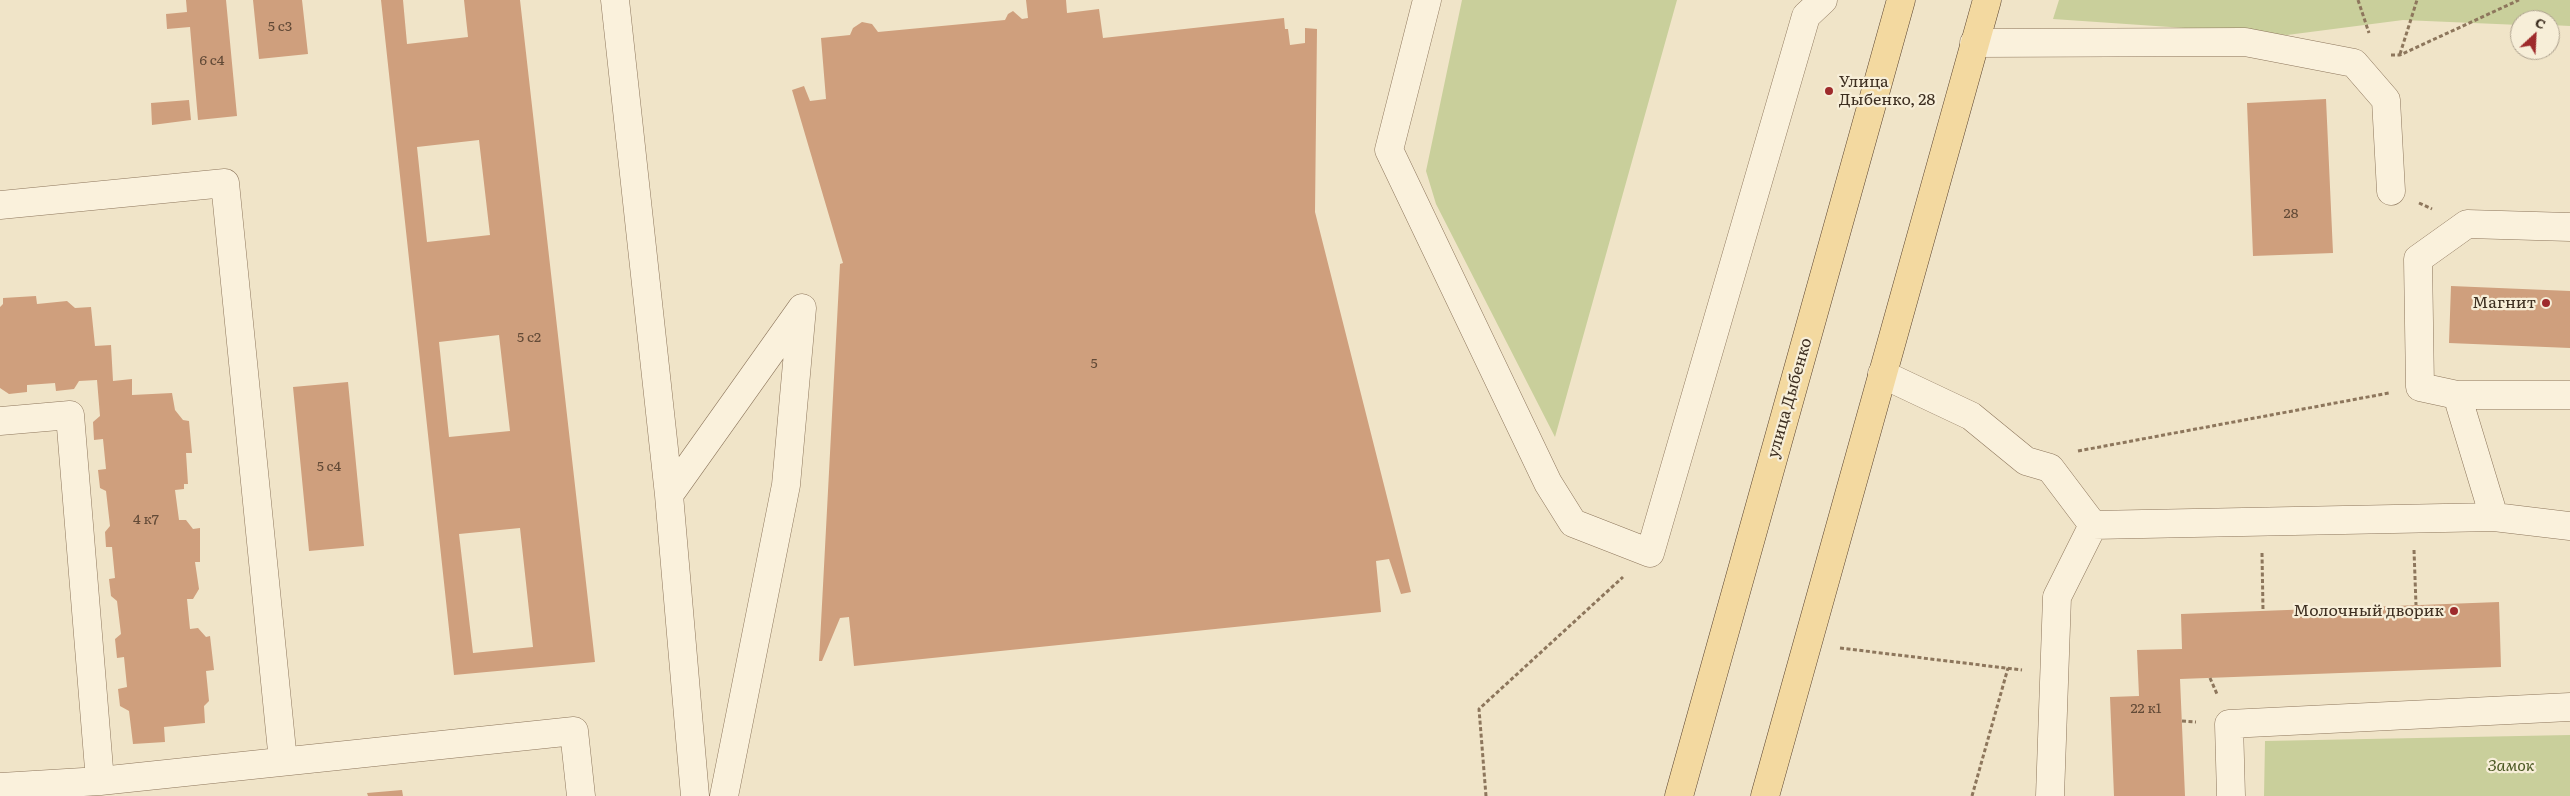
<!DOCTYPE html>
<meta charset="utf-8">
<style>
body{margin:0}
#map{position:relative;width:2570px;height:796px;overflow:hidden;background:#f0e4c8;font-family:Literata,serif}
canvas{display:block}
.north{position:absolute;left:2510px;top:10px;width:50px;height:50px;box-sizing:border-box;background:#f7eed8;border:1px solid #ada18e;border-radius:50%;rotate:25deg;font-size:14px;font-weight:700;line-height:20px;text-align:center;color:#3d2e20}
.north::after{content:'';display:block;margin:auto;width:18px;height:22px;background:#9e2a2b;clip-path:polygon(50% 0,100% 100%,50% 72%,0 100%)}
</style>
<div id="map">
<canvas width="2570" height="796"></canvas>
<div class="north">С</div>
</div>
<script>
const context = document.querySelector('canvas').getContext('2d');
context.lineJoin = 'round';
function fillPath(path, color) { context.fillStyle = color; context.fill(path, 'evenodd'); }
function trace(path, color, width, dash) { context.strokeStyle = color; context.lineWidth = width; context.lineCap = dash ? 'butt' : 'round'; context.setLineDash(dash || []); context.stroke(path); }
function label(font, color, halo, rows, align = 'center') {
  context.font = font + ' Literata,serif'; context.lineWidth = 4.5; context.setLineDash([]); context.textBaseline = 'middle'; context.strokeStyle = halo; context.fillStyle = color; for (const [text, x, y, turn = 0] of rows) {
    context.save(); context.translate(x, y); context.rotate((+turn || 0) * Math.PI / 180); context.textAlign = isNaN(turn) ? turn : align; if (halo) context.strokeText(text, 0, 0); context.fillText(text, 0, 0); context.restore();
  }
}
fillPath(new Path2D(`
 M1462 0H1677L1555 437 1436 204 1426 171Z
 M2059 0H2570V26L2550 25V20H2520V25L2403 20 2287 35 2053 19Z
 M2570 735V796H2264L2265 741Z`), '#c9cf9b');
fillPath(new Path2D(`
 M186 0H226L237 116 198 120 190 27 167 29 166 14 187 12Z
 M253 0H302L308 54 259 59Z
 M381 0H403L407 44 468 37 464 0H520L595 662 454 675ZM479 140 490 235 427 242 417 147ZM499 335 510 431 449 437 439 342ZM520 528 533 647 473 653 459 534Z
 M1026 0H1066L1067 13 1099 9 1103 38 1284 18 1285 29H1288L1290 45 1305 43V28L1317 29 1315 212 1411 592 1401 594 1389 559 1376 561 1381 612 854 666 849 617 840 618 822 661H819L840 264 843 263 792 90 804 86 810 101 826 99 821 38 850 35 853 28 862 22 872 24 878 32 1005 20 1008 14 1013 11 1022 19 1028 18Z
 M2326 99 2333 253 2253 256 2247 103Z
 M189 100 191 120 152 125 151 103Z
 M2451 286 2570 291V348L2449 343Z
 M36 296 37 304 67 301 75 308 91 307 95 346 111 345 113 381 132 379V395L172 393 175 410 183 420 189 421 192 453H186L188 484H184V489L175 490 179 520H186L193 529 200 528V562H195L199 589 193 599H187L190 629 198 628 206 637 210 636 214 670 206 671 209 701 204 706 205 723 164 727 165 742 133 744 129 711 120 706 118 689 127 687 124 657 117 658 115 639 121 634 117 601 111 596 109 579 115 578 112 547H106L105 532 110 526 106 491 100 488 98 470 106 469 103 439 94 440 93 422 100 416 97 380 79 381 74 389 56 391 55 383 27 385V392L9 394 0 388V307L3 304V298Z
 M348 382 364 546 309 551 293 387Z
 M2499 602 2501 667 2180 679 2185 796H2114L2110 697 2139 696 2137 650 2182 649 2181 614Z
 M402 790 403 796H368L367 793Z`), '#cf9f7d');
const minor = new Path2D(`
 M615 0 669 495 695 796
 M1427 0 1389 150 1548 483 1573 523 1650 553 1806 16 1823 0
 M1974 43 2245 42 2354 63 2386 100 2391 191
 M0 205 225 183 283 761
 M1882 374 1971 416 2026 461 2050 468 2093 525 2057 597 2050 796
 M2457 395H2570
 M0 421 70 415 100 781
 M669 495 802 308 786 485 724 796
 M2494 517 2457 395 2420 387 2418 259 2467 224 2570 227
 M2093 525 2494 517 2570 526
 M0 787 100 781 574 731 581 796
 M2231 796 2229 724 2570 707`);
const major = new Path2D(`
 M1679 796 1901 0
 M1765 796 1987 0`);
trace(minor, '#8d765c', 29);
trace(major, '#5b4430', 29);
trace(new Path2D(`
 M2358 0 2369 33
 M2400 54 2417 0
 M2391 55H2400L2519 0
 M2419 203 2432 209
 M2078 451 2389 393
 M2414 550 2416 605
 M2262 553 2263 610
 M1840 648 2022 670
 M2210 678 2217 694
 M2182 721 2196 722
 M1486 796 1479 709 1623 577
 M1972 796 2008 668`), '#8d765c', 3, [4, 2.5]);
trace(minor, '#faf1dc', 28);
trace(major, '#f3d9a0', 28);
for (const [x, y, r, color] of [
 [1829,91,5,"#9e2a2b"],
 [2546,303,5,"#9e2a2b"],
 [2454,611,5,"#9e2a2b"]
]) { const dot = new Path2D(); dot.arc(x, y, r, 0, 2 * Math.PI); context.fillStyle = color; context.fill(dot); trace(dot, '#f7eed8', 2); }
label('14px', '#624a37', null, [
 ["5 с3",280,27],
 ["6 с4",212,61],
 ["28",2291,214],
 ["5 с2",529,338],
 ["5",1094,364],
 ["5 с4",329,467],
 ["4 к7",146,520],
 ["22 к1",2146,709]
]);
label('16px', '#3d2e20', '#f7eed8', [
 ["Улица",1839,82,"left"],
 ["Дыбенко, 28",1839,100,"left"],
 ["Магнит",2536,303],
 ["Молочный дворик",2444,611]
], 'right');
label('16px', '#3d2e20', '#f7eed8', [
 ["улица Дыбенко",1790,398,-74]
]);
label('italic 16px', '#4d5a26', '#f7eed8', [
 ["Замок",2511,766]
]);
</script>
